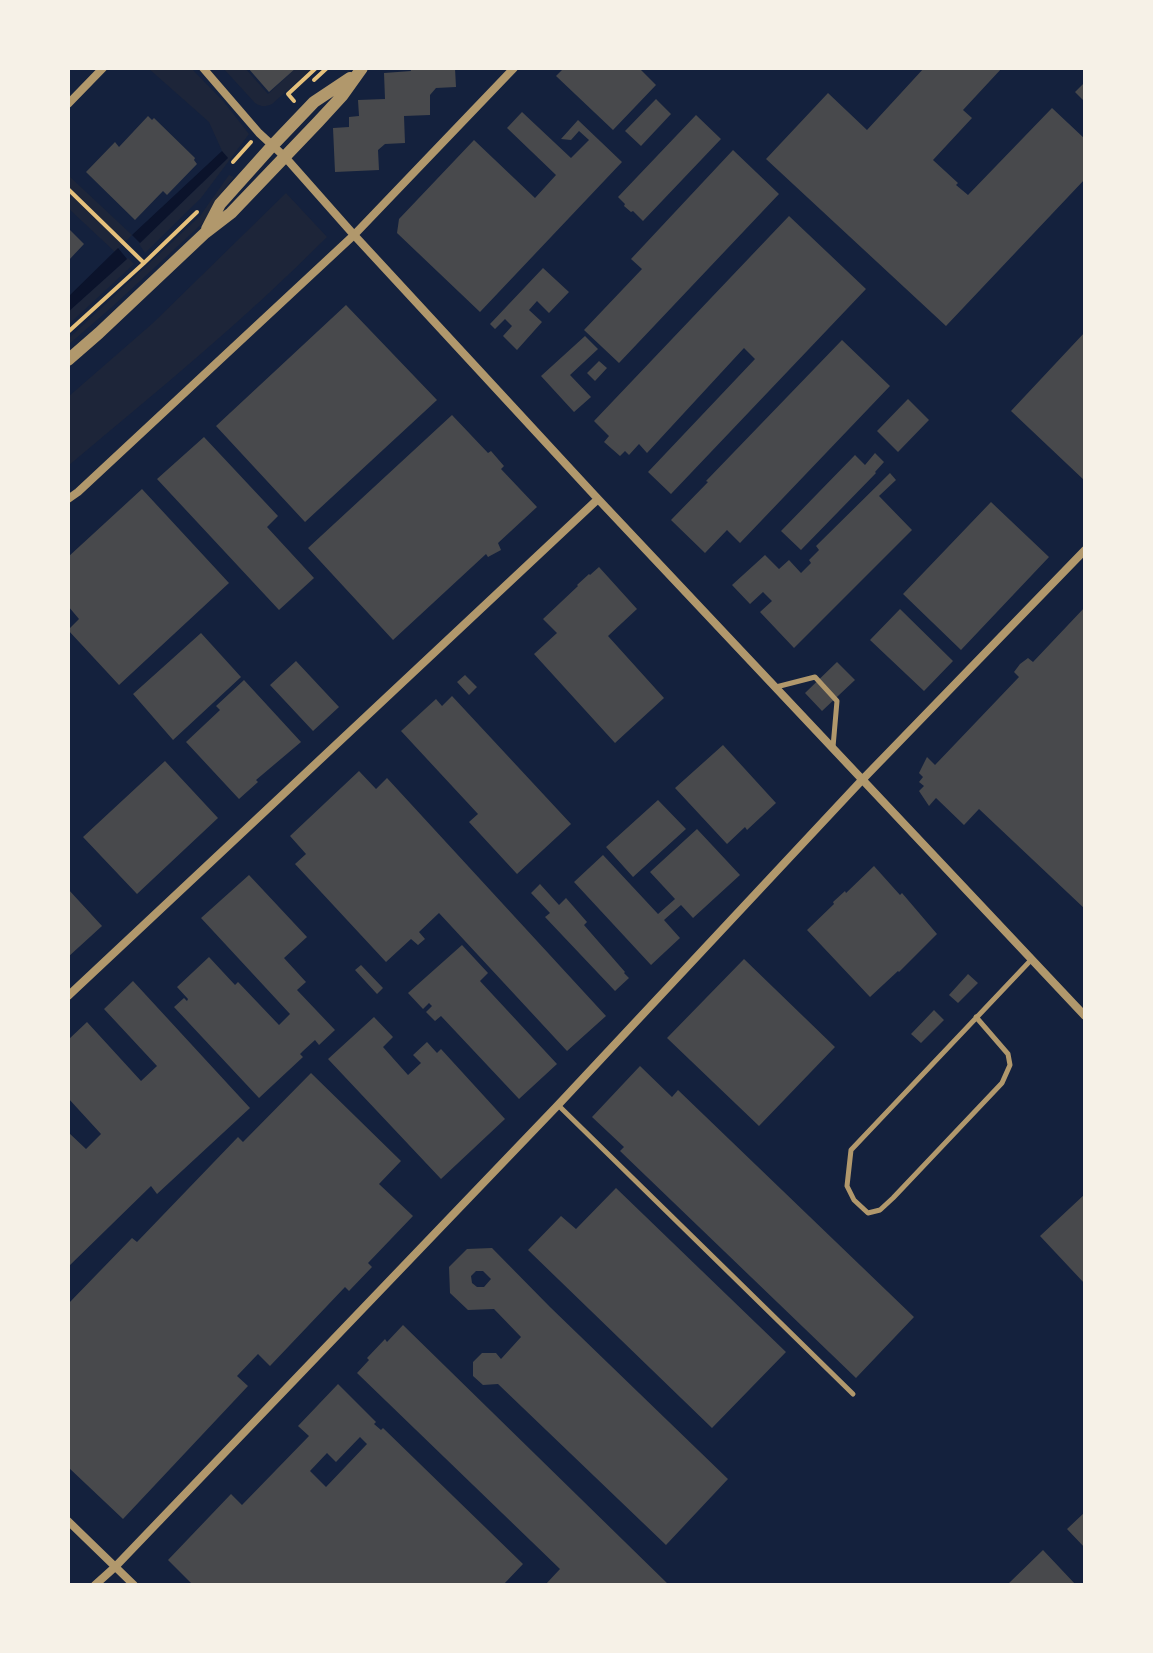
<!DOCTYPE html>
<style>
body{margin:0}
#map{position:relative;width:1153px;height:1653px;overflow:hidden;background:#14213d;font-family:Karla,sans-serif}
canvas{display:block}
.frame{position:absolute;inset:0;border:70px solid #f6f1e7;pointer-events:none}
</style>
<div id="map">
<canvas width="1153" height="1653"></canvas>
<div class="frame"></div>
</div>
<script>
const context = document.querySelector('canvas').getContext('2d');
context.lineJoin = 'round';
function fillPath(path, color) { context.fillStyle = color; context.fill(path, 'evenodd'); }
function trace(path, color, width, dash) { context.strokeStyle = color; context.lineWidth = width; context.lineCap = dash ? 'butt' : 'round'; context.setLineDash(dash || []); context.stroke(path); }
fillPath(new Path2D(`
 M148 68H191L224 102 249 134 201 198 145 253 139 244 228 158 222 151 209 122Z
 M223 68H245L268 94 296 68H313L272 104C265 107 261 107 255 103Z
 M68 175 132 235 115 252 68 208Z
 M229 175 234 177 217 198 206 220 112 307 68 345V339L200 216Z
 M286 193 327 237C246 319 156 392 68 466V397L153 323Z
 M128 258 134 264 68 325V312Z`), '#1d2539');
fillPath(new Path2D(`
 M222 151 228 158 140 243 132 235Z
 M118 248 127 259 68 312V297Z`), '#0b132b');
fillPath(new Path2D(`
 M248 68H296L269 92Z
 M410 68H455L456 87 436 88 430 95V115L404 116 405 143 385 144 378 150 379 170 335 172 333 128 349 127V117L359 116 358 100 385 99 384 73 411 71Z
 M564 68H639L656 85 613 130 556 76Z
 M924 68H1002L963 110 972 118 933 160 958 183 956 185 968 195 1052 108 1085 139V179L946 326 766 159 828 93 867 130Z
 M1085 82V102L1075 92Z
 M656 99 671 114 641 146 625 131Z
 M522 112 571 158 589 140 579 131 571 140 561 139 578 120 622 162 480 312 397 233 399 219 474 140 535 198 556 175 507 128Z
 M696 115 721 139 643 221 633 211 631 212 624 206 625 204 618 197Z
 M148 116 152 120 154 118 195 158 194 160 197 164 167 195 163 191 135 220 86 172 115 142 119 147Z
 M733 150 779 194 619 363 584 330 642 269 631 259Z
 M789 216 866 289 671 494 648 472 755 359 744 348 647 453 639 444 629 455 625 451 620 456 604 442 609 436 594 421Z
 M68 228 84 244 68 261Z
 M543 268 569 292 549 313 537 301 529 310 542 322 517 350 503 336 512 326 505 319 495 329 490 324Z
 M346 305 437 400 305 522 216 426Z
 M1085 332V481L1011 411Z
 M585 336 598 349 570 375 591 397 574 412 541 376Z
 M842 340 890 386 740 543 727 530 705 553 671 520 708 482 706 481Z
 M599 361 607 368 595 381 587 373Z
 M908 399 929 420 898 452 877 431Z
 M452 415 488 453 491 451 504 466 501 469 537 507 498 543 501 550 488 557 486 554 393 640 308 548Z
 M204 437 278 516 267 527 314 578 279 610 157 479Z
 M875 453 884 462 875 472 876 473 801 550 781 531 855 455 865 465Z
 M890 473 896 480 879 496 912 530 794 648 760 612 772 601 763 592 750 604 732 585 765 555 779 569 789 560 801 573 811 563 809 560 819 550 816 546Z
 M142 489 229 583 119 685 68 630 79 619 68 606V557Z
 M991 502 1049 557 961 650 903 594Z
 M599 567 637 609 608 636 664 698 615 743 534 654 557 633 543 619 578 586 577 585 589 574 590 575Z
 M1085 607V909L979 809 964 825 936 798 929 806 919 791 924 786 919 782 923 777 919 773 927 757 935 765 1019 677 1014 672 1020 664 1028 658 1033 662Z
 M900 609 953 661 924 691 870 640Z
 M201 633 241 677 173 740 133 694Z
 M296 661 339 707 313 731 270 685Z
 M837 662 855 680 822 711 805 693Z
 M465 675 477 687 469 695 457 682Z
 M244 680 301 742 256 780 258 782 239 799 186 742 220 710 216 706Z
 M452 696 571 824 517 874 469 822 478 814 401 731 436 699 442 706Z
 M723 745 776 803 747 830 745 827 727 844 675 788Z
 M165 761 218 818 137 894 83 837Z
 M359 771 376 789 387 778 606 1016 567 1051 439 913 419 932 425 939 418 945 411 939 386 962 295 864 306 854 290 836Z
 M658 800 686 829 633 877 606 847Z
 M697 829 740 875 693 918 681 905 664 920 680 938 651 965 574 882 603 855 658 914 675 899 650 872Z
 M874 866 900 895 902 893 937 934 899 972 898 971 870 997 807 930 834 904 833 902 845 891 846 893Z
 M249 875 307 937 284 958 306 982 297 990 335 1030 319 1045 315 1040 303 1051 300 1054 303 1057 259 1098 174 1007 184 998 187 1001 188 999 177 987 209 957 235 985 238 982 279 1025 290 1014 201 918Z
 M540 884 559 905 566 898 587 922 584 925 625 972 624 973 629 978 615 991 545 917 550 913 531 893Z
 M68 889 102 926 68 957Z
 M462 945 488 973 480 981 557 1064 519 1099 441 1016 435 1021 426 1012 432 1006 429 1003 423 1009 408 993Z
 M744 959 835 1047 759 1126 667 1038Z
 M361 965 383 988 377 994 355 970Z
 M968 974 978 983 958 1003 949 995Z
 M133 981 250 1108 157 1194 151 1186 68 1267V1132L86 1149 101 1134 68 1098V1040L87 1022 141 1081 157 1066 104 1009Z
 M934 1010 944 1020 921 1043 911 1034Z
 M374 1017 393 1037 383 1047 408 1075 421 1063 413 1055 427 1042 437 1053 441 1049 505 1119 441 1179 328 1059Z
 M640 1066 672 1097 678 1090 914 1317 856 1378 620 1151 624 1147 592 1117Z
 M311 1073 401 1161 379 1184 413 1216 368 1263 372 1267 349 1291 345 1287 270 1366 258 1354 237 1376 248 1386 123 1519 68 1467V1304L132 1238 137 1242 238 1137 243 1142Z
 M616 1188 786 1352 712 1428 528 1250 561 1216 576 1229Z
 M1085 1194V1284L1040 1236Z
 M492 1248 550 1307 728 1479 666 1545 498 1384 483 1385 473 1376V1362L482 1353H496L501 1359 521 1337 494 1309 468 1310 450 1293 449 1267 467 1249ZM476 1271H483L491 1279 484 1287H477L472 1283 471 1276Z
 M403 1325 669 1585H545L560 1569 357 1373 369 1360 367 1358 385 1339 387 1342Z
 M338 1384 376 1422 374 1424 381 1430 383 1428 523 1564 503 1585H193L168 1560 231 1494 242 1505 309 1436 298 1426ZM360 1437 367 1444 326 1487 310 1471 327 1453 336 1462Z
 M1085 1512V1548L1067 1529Z
 M1043 1550 1076 1585H1007Z`), '#48494c');
trace(new Path2D(`
 M314 80 327 68
 M294 101 288 94 316 68
 M233 162 251 142
 M68 189 144 263
 M68 332 144 263 197 212`), '#e5c07b', 4);
trace(new Path2D(`
 M776 687 815 677 837 701 833 747
 M976 1017 1008 1054 1010 1065 1002 1083 893 1198 880 1210 868 1213 854 1200 847 1186 851 1150 1031 960
 M558 1105 853 1394`), '#b1986c', 5);
trace(new Path2D(`
 M203 68 259 133 285 157 354 235 598 499 1085 1016
 M68 104 103 68
 M68 499 78 492 354 235 514 68
 M68 996 598 499
 M68 1521 134 1585
 M95 1585 115 1567 558 1105 862 780 1085 550`), '#b1986c', 8);
trace(new Path2D(`
 M207 229 220 204 272 146 314 102 350 78
 M68 360 99 333 205 233 231 213 318 122 342 96 362 68`), '#b1986c', 12);
</script>
